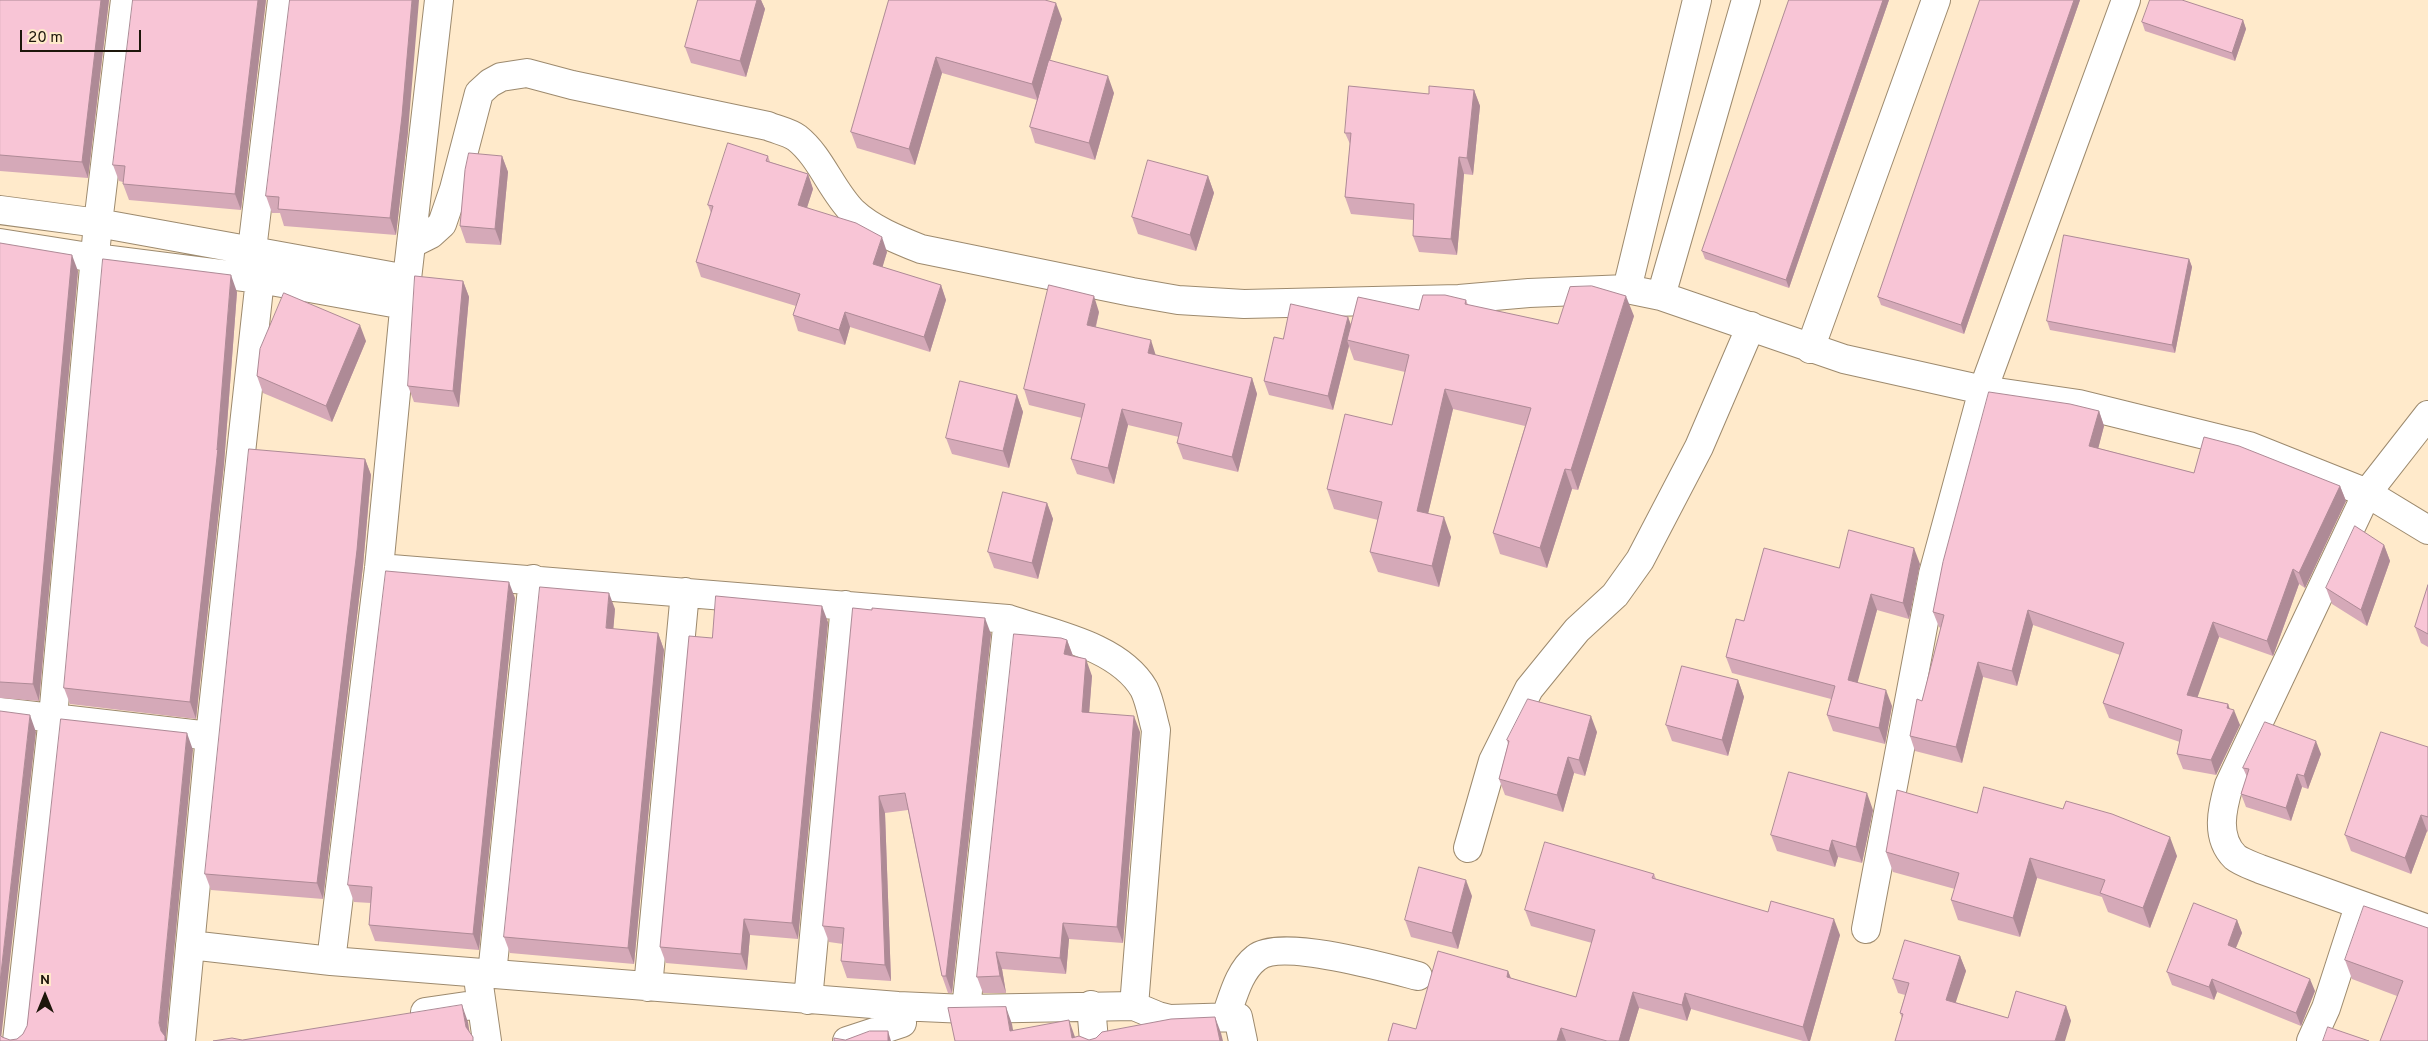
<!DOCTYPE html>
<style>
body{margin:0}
#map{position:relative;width:2428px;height:1041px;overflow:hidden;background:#ffeacb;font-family:Overpass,sans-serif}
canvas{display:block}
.north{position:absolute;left:20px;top:971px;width:50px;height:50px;-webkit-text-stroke:4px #ffeacb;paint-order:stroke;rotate:0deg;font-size:14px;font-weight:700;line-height:20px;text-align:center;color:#1d160b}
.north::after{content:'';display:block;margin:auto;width:18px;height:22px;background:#1d160b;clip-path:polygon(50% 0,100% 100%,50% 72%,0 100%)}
.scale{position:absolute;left:20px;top:30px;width:121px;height:22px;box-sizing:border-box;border:2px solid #1d160b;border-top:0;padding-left:6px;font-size:15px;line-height:18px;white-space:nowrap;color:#1d160b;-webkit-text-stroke:4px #ffeacb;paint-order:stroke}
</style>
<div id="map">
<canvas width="2428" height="1041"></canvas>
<div class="north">N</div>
<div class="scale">20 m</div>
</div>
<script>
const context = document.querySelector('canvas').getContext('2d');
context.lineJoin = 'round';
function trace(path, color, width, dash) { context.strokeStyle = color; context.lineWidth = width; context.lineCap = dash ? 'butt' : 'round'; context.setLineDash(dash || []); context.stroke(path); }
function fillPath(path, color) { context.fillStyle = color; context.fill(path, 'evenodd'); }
const street = new Path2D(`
 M1697 0 1627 289 1661 296 1844 359 1983 390 2079 404 2249 446 2367 493 2428 530
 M0 210 98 223 407 279 439 0
 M0 243 95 258 260 279 404 305
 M411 244 431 234 442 224 454 189 479 93 490 83 501 77 527 73 572 85 768 126C777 130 789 132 797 138 821 157 831 190 853 212 871 229 898 240 921 249L1132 292 1178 300 1244 304 1459 299 1529 293 1627 289
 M252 250 282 0
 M1661 296 1746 0
 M1810 349 1936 0
 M2428 415 2367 493 2229 785C2222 809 2215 837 2235 857 2241 862 2253 866 2260 869L2428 929
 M379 568 1008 619C1052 634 1119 646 1144 689 1150 701 1152 716 1156 730L1134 1006
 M0 712 210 736
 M1468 848 1493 761 1529 689 1577 630 1615 595 1640 560 1699 447 1751 326
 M1866 929 1933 574 1983 390 2126 0
 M190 945 331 961 898 1006 966 1009 1134 1006 1158 1016 1170 1019 1238 1017 1243 1041
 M331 961 379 568 407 279
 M492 974 533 579
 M479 985 487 1041
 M648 987 685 592
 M808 1000 845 605
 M1091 1005 1094 1041
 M966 1009 1008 619
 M425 1012 480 1004
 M1226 1016C1233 997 1239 971 1256 958 1280 938 1387 968 1418 976
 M17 1041 53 717 98 223 125 0
 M181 1041 210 736 260 279
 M847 1041 902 1023
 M2311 1041 2326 1008 2359 906`);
trace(street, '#9d8a6e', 30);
trace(street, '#fff', 28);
fillPath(new Path2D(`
 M0 0H109L88 178 0 171Z
 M266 0 241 210 129 200 123 184V182L119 181 113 165Z
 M698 0H761L765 9 746 77 691 63 685 47Z
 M889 0 1062 19 1050 60 1114 93 1095 160 1035 143 1030 127 1037 100 942 73 915 165 857 148 851 132Z
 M1789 0H1889L1789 288 1705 259 1702 251Z
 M1980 0H2080L1964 334 1881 305 1878 297Z
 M2243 20 2246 29 2235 61 2145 31 2142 22Z
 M1474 90 1480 106 1473 175 1464 174 1457 255 1419 252 1413 236V220L1351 214 1345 197 1350 144 1345 133 1429 94Z
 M408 132 396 235 284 226 280 213H272L266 196Z
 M502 156 508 172 501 245 466 243 460 226Z
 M768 156 770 162 808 174 813 189 807 207 887 252 882 267 941 285 946 300 930 352 850 327 845 345 798 331 793 315 796 306 701 277 696 262 711 213 708 205Z
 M1208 176 1214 193 1196 251 1138 234 1132 217Z
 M0 243 78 271 39 701 0 698Z
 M2189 259 2192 267 2175 353 2050 330 2047 321Z
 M463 281 469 297 459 407 414 402 408 386Z
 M237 292 224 464 196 719 70 704 64 688Z
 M1466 300 1468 305 1558 324 1634 316 1578 490 1572 489 1547 568 1500 554 1493 533 1525 426 1453 409 1428 513 1451 537 1439 587 1378 572 1370 552 1378 520 1334 509 1327 489 1392 425 1405 372 1354 360 1349 346 1333 410 1269 395 1264 381 1283 339 1348 317 1351 325Z
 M1099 312 1096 327 1156 355 1252 378 1257 394 1238 472 1183 459 1177 443 1179 437 1128 425 1114 484 1077 474 1071 459 1082 418 1029 405 1024 389Z
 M366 341 332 422 263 393 257 376Z
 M1017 395 1023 412 1009 468 952 454 946 438Z
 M2099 411 2104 426 2098 448 2194 473 2340 486 2346 501 2305 588 2299 584 2273 656 2219 637 2197 697 2228 704 2229 708 2240 725 2216 775 2183 769 2177 754 2180 742 2109 718 2103 703 2120 655 2033 625 2017 686 1983 677 1962 763 1915 751 1910 736 1922 701 1941 628 1939 627 1933 612Z
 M365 459 371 475 363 566 323 899 211 890 205 874Z
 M1047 503 1053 519 1038 579 994 568 988 552Z
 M2384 545 2390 561 2367 626 2332 604 2326 588Z
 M1920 564 1909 619 1877 610 1857 682 1892 706 1885 744 1833 731 1827 715 1831 699 1732 673 1726 657 1744 621 1839 568Z
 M2428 585V647L2421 643 2415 627Z
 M515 598 479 950 375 941 369 925 371 903 354 902 348 885Z
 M853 608 991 634 952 993H948L942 976 908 810 885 813 891 981 847 978 841 961 843 944 829 942 823 926Z
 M615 609 613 629 658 633 664 650 634 964 510 953 504 937Z
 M828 622 798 939 750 935 747 970 666 963 660 947 712 638Z
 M1067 640 1073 656 1092 676 1089 712 1140 732 1123 943 1069 939 1066 974 1002 969 1006 993H983L977 977Z
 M1738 680 1744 697 1728 756 1672 741 1666 725Z
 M1597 732 1585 776 1574 773 1563 812 1505 795 1499 779 1508 744 1507 740Z
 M2428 747V832L2427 831 2411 874 2351 851 2345 835Z
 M2321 754 2308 789 2302 787 2291 821 2246 807 2241 794 2247 777 2243 768Z
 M1873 810 1862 863 1838 857 1835 867 1777 851 1771 835Z
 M1977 813 2177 856 2150 928 2108 912 2102 897 2037 878 2020 937 1958 920 1951 900 1955 889 1893 872 1886 852Z
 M1654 874 1656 879 1840 935 1810 1041H1803L1691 1009 1687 1021 1639 1008 1629 1041H1388L1416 1029 1508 971 1511 978 1576 997 1592 943 1531 926 1525 910Z
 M1472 896 1458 949 1411 937 1405 920Z
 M2237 920 2242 933 2236 948 2315 991 2301 1026 2217 992 2214 1000 2172 985 2167 972Z
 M2428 928 2397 996 2352 979 2345 960Z
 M1960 956 1966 971 1955 1002 2008 1018 2066 1006 2071 1021 1902 1018 1900 1013 1905 995 1898 993 1893 979Z`), '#d5a9b8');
fillPath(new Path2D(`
 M101 0H109L88 178 82 162Z
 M258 0H266L241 210 235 194Z
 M412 0H419L408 132 396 235 390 218Z
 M757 0H761L765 9 746 77 740 61Z
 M1883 0H1889L1789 288 1786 280Z
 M2074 0H2080L1964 334 1961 325Z
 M1056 3 1062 19 1038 101 1032 84Z
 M2243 20 2246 29 2235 61 2232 53Z
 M936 57 942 73 915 165 909 149Z
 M1108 76 1114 93 1095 160 1089 143Z
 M1474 90 1480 106 1473 175 1467 158Z
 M502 156 508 172 501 245 495 229Z
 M1459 157 1464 174 1457 255 1451 239Z
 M808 174 813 189 803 220 798 205Z
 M1208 176 1214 193 1196 251 1190 235Z
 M882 237 887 252 879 279 873 264Z
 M72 255 78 271 39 701 33 684Z
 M2189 259 2192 267 2175 353 2172 345Z
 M231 275 237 292 224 464 196 719 190 702 217 450Z
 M463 281 469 297 459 407 453 391Z
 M941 285 946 300 930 352 924 337Z
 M1094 296 1099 312 1092 341 1087 325Z
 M1626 296 1634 316 1578 490 1571 470Z
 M845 312 850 327 845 345 839 330Z
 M1348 317 1353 331 1347 340 1349 346 1333 410 1328 396Z
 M360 325 366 341 332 422 326 406Z
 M1151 340 1156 356 1148 353Z
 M1252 378 1257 394 1238 472 1232 457Z
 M1445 389 1453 409 1424 531 1417 511Z
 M1017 395 1023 412 1009 468 1003 451Z
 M1122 409 1128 425 1114 484 1108 468Z
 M2099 411 2104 426 2095 461 2089 446Z
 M365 459 371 475 363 566 323 899 317 883Z
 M1565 469 1572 489 1547 568 1540 548Z
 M2340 486 2346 501 2305 588 2299 573Z
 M1047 503 1053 519 1038 579 1032 563Z
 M1444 517 1451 537 1439 587 1432 566Z
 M2384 545 2390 561 2367 626 2361 610Z
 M1914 548 1920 564 1909 619 1903 603Z
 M2293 569 2299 584 2273 656 2267 641Z
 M509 582 515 598 479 950 473 934Z
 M609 593 615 609 612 645 606 628Z
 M1871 594 1877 610 1854 696 1848 680Z
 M822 606 828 622 798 939 792 923Z
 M2028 610 2033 625 2017 686 2012 671Z
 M985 618 991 634 952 993 946 976Z
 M2213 622 2219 637 2193 710 2187 695Z
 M658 633 664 650 634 964 628 948Z
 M1067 640 1073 656 1064 654Z
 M1086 659 1092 676 1088 728 1082 712Z
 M1978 662 1983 677 1962 763 1956 747Z
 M1738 680 1744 697 1728 756 1722 740Z
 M1886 690 1892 706 1885 744 1879 728Z
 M2228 704 2232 715 2234 710 2240 725 2216 775 2211 760Z
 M30 715 36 732 1 1039 0 1040V982Z
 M1134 716 1140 732 1123 943 1117 927Z
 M1591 716 1597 732 1585 776 1579 760Z
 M187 733 193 750 166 1038 167 1041H164L161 1031 159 1023Z
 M2316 741 2321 754 2308 789 2304 776Z
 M1568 757 1574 773 1563 812 1557 795Z
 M2297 774 2302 787 2291 821 2286 808Z
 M1867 793 1873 810 1862 863 1856 847Z
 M879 796 885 813 891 981 885 965Z
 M2421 815 2427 831 2411 874 2405 858Z
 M2170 837 2177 856 2150 928 2143 908Z
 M1832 840 1838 857 1835 867 1829 851Z
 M2030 858 2037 878 2020 937 2013 918Z
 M1466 880 1472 896 1458 949 1452 933Z
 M744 919 750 935 747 970 741 954Z
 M1834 919 1840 935 1810 1041H1808L1803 1027Z
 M2237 920 2242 933 2232 957 2228 945Z
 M1063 923 1069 939 1066 974 1060 958Z
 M996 952 1002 969 1006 993 1000 976Z
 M1960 956 1966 971 1952 1014 1946 1000Z
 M1508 971 1514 987 1507 977Z
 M2212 979 2217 992 2214 1000 2209 987Z
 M2310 979 2315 991 2301 1026 2296 1013Z
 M1633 992 1639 1008 1629 1041H1619Z
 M1685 993 1691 1009 1687 1021 1682 1005Z
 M462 1005 468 1022 471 1041 466 1027Z
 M2066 1006 2071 1021 2065 1041H2055Z
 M1006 1007 1012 1024 1015 1041 1010 1031Z
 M1215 1017 1221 1033 1223 1041H1220Z
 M1069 1020 1075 1037 1076 1041 1072 1038Z
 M1561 1028 1566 1041H1557Z
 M888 1031 891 1041H888Z`), '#ae8a96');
const building = new Path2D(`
 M0 0H101L82 162 0 155Z
 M133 0H258L235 194 123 184 125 166 113 165Z
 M290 0H412L402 116 390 218 278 209 279 197 266 196Z
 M698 0H757L740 61 685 47Z
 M889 0H1045L1056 3 1032 84 936 57 909 149 851 132Z
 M1789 0H1883L1786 280 1702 251Z
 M1980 0H2074L1961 325 1878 297Z
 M2150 0H2182L2243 20 2232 53 2142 22Z
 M1049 60 1108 76 1089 143 1030 127Z
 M1349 86 1429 94V86L1474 90 1467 158 1459 157 1451 239 1413 236 1414 204 1345 197 1351 133H1345Z
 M728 143 768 156 766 161 808 174 798 205 856 223 882 237 873 264 941 285 924 337 845 312 839 330 793 315 800 294 696 262 713 206 708 205Z
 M469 153 502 156 495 229 460 226 465 170Z
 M1148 160 1208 176 1190 235 1132 217Z
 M2064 235 2189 259 2172 345 2047 321Z
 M0 243 72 255 33 684 0 682Z
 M103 259 231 275 217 450 218 448 190 702 64 688Z
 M415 276 463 281 453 391 408 386Z
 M1049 285 1094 296 1087 325 1151 340 1148 353 1252 378 1232 457 1177 443 1182 423 1122 409 1108 468 1071 459 1085 404 1024 389Z
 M1592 286 1626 296 1571 470 1565 469 1540 548 1493 533 1531 408 1445 389 1417 511 1444 517 1432 566 1370 552 1382 502 1327 489 1345 414 1392 425 1409 355 1347 340 1358 297 1419 310 1423 295H1445L1466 300 1465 304 1558 324 1570 287Z
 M284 293 360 325 326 406 257 376 260 349Z
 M1291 304 1348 317 1328 396 1264 381 1274 337 1283 339Z
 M960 381 1017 395 1003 451 946 438Z
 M1989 392 2070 404 2099 411 2089 446 2194 473 2204 437 2239 446 2340 486 2299 573 2293 569 2267 641 2213 622 2187 695 2228 704 2227 708 2234 710 2211 760 2177 754 2182 730 2103 703 2124 643 2028 610 2012 671 1978 662 1956 747 1910 736 1917 699 1922 701 1944 615 1933 612 1943 562Z
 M249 449 365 459 357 550 317 883 205 874Z
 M1003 492 1047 503 1032 563 988 552Z
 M2355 526 2384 545 2361 610 2326 588Z
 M1849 530 1914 548 1903 603 1871 594 1848 680 1886 690 1879 728 1827 715 1835 686 1726 657 1736 619 1744 621 1764 548 1839 568Z
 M386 571 509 582 473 934 369 925 372 887 348 885Z
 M2428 585V634L2415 627Z
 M540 587 609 593 606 628 658 633 628 948 504 937Z
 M716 596 822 606 792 923 744 919 741 954 660 947 689 636 712 638Z
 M853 608 872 610V608L985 618 946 976H942L905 793 879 796 885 965 841 961 844 928 823 926Z
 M1014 634 1061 638 1067 640 1064 654 1086 659 1082 712 1134 716 1117 927 1063 923 1060 958 996 952 1000 976 977 977Z
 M1682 666 1738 680 1722 740 1666 725Z
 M1528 699 1591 716 1579 760 1568 757 1557 795 1499 779 1509 741 1507 740Z
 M0 711 30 715 0 982Z
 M61 719 187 733 159 1023 161 1031 165 1036V1041H0V1035L2 1037 10 1040 17 1039 23 1034 27 1026Z
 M2265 722 2316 741 2304 776 2297 774 2286 808 2241 794 2249 769 2243 768Z
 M2381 732 2428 747V817L2421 815 2405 858 2345 835Z
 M1789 772 1867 793 1856 847 1832 840 1829 851 1771 835Z
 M1984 787 2063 809 2066 801 2112 814 2170 837 2143 908 2100 893 2105 880 2030 858 2013 918 1951 900 1959 873 1886 852 1897 790 1977 813Z
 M1545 842 1654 874 1652 878 1768 912 1771 901 1834 919 1803 1027 1685 993 1682 1005 1633 992 1619 1041H1607L1561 1028 1557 1041H1388L1393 1023 1416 1029 1438 951 1508 971 1507 977 1576 997 1595 930 1525 910Z
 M1419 867 1466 880 1452 933 1405 920Z
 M2194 903 2237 920 2228 945 2310 979 2296 1013 2212 979 2209 987 2167 972Z
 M2364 906 2428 928V1041H2380L2403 981 2345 960Z
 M1905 940 1960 956 1946 1000 2008 1018 2016 991 2066 1006 2055 1041H1895L1903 1014 1900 1013 1909 983 1893 979Z
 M462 1005 466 1027 473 1037V1041H213L232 1038 242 1040Z
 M1006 1007 1010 1031 1069 1020 1072 1038 1079 1036 1089 1040 1096 1038 1102 1032 1171 1019 1215 1017 1220 1041H955L948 1008Z
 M2328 1027 2369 1041H2323Z
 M870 1031H888V1041H834V1038L845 1040Z`);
fillPath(building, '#f8c5d6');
trace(building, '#ae8a96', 1);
</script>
